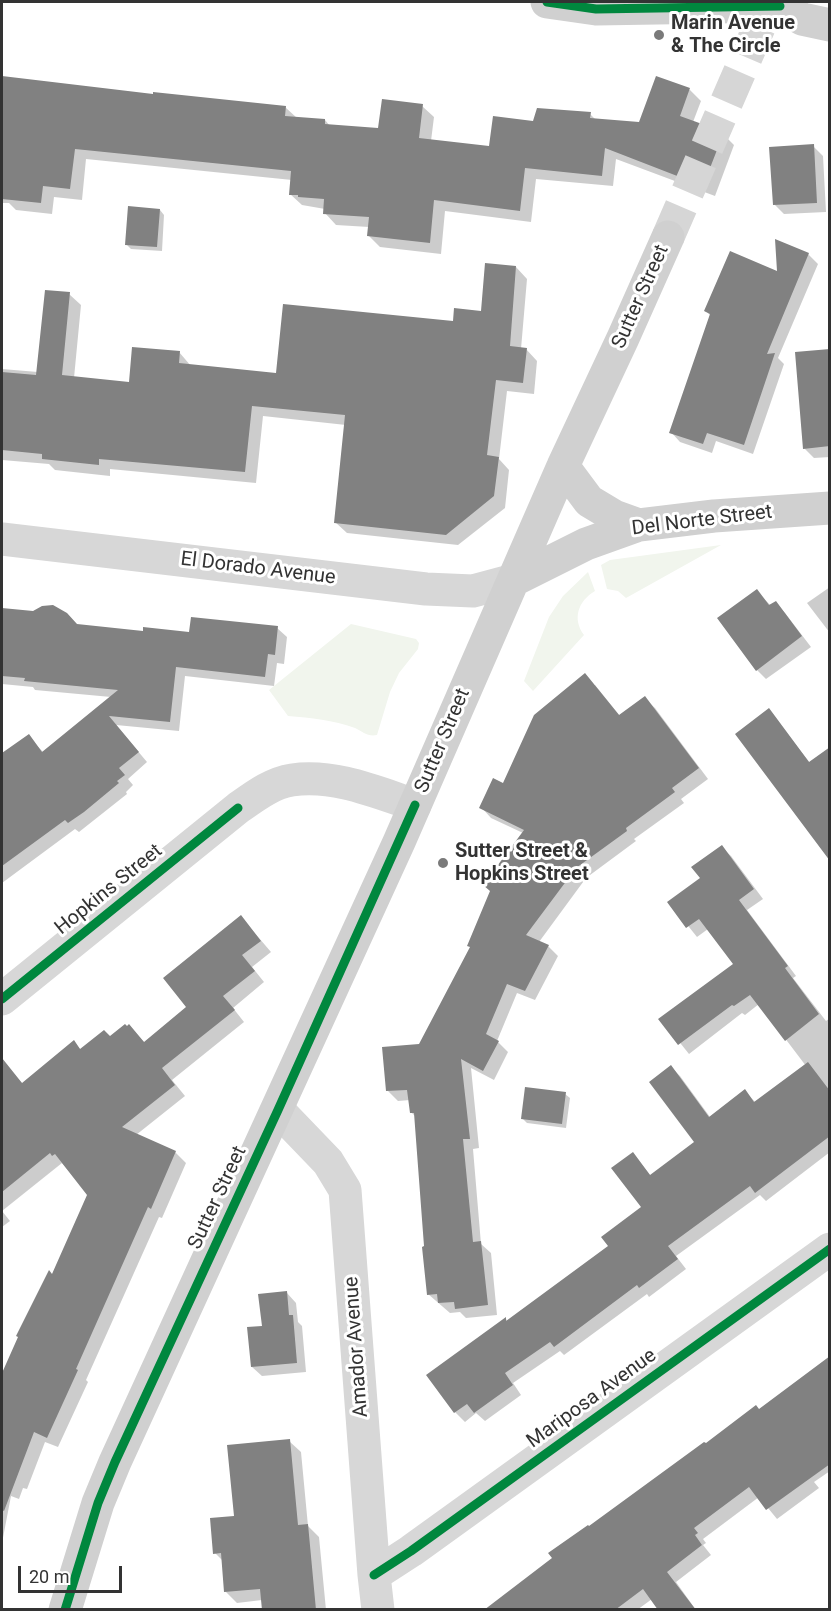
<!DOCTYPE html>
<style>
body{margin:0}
#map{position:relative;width:831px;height:1611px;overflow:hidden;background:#fff;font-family:Roboto,sans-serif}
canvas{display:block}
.frame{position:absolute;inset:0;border:3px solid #333;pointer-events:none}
.scale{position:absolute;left:18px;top:1566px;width:104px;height:27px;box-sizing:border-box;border:3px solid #333;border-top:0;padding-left:8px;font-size:18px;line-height:21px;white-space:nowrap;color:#333;-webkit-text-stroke:4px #fff;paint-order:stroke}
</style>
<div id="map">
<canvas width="831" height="1611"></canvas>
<div class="frame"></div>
<div class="scale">20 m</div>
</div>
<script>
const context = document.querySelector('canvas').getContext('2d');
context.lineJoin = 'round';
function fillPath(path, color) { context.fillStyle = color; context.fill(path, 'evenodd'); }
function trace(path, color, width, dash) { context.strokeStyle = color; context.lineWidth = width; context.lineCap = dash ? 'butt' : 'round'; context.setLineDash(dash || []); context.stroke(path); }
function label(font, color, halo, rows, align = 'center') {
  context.font = font + ' Roboto,sans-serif'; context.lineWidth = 6; context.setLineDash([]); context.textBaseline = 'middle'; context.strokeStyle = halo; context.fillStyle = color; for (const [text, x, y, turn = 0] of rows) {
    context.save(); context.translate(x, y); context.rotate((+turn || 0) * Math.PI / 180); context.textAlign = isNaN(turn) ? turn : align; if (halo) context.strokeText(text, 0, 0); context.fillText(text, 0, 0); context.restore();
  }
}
fillPath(new Path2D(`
 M721 545 626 598 618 591 607 589 601 565 610 560Z
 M588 572 595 591C578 601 572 619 584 635L533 691 524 681 549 617 563 596Z
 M351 624 416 639 419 643 418 649 399 673 390 692 377 735C368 737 363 732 355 728 333 720 311 718 288 716L269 690Z`), '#f1f5ed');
fillPath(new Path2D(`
 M2 78 154 96 285 107 297 118 325 120 330 126 380 130 422 106 434 117 431 141 490 148 534 123 590 114 596 120 640 123 657 78 690 90 701 101 693 122 723 134 734 145 715 196 616 159 613 186 536 179 531 222 445 211 441 254 380 247 368 235 369 227 336 225 325 213V209L302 205 290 194 292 180 86 159 82 200 54 197 52 214 16 210 9 203H2Z
 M813 146 823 156 826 212 784 214 774 204Z
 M160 210 164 215 162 251 131 249 126 244Z
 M808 254 818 264 778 358 784 364 753 454 716 441 712 453 680 442 671 432 711 316 706 311 779 273Z
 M516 267 527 279 521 349H526L537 361 534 394 507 391 499 459 509 470 505 508 458 545 347 533 335 522 346 425 263 416 256 483 110 469V476L55 470 49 464 2 460V369L38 372 69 294 81 305 74 378 130 384 179 352 191 366 278 375 454 322 482 312Z
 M830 350V457L814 458 804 448Z
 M830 587V633L807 603Z
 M757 591 771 606 776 603 785 613 811 647 766 679 757 670Z
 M2 610 33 613 78 626 144 633H191L277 628 287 637 284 664 277 663 274 686 185 676 179 731 116 725 147 762 128 779 133 785 126 792 127 794 79 832 75 829 2 883V755L28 736 43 752 111 697 35 690 33 687 2 684Z
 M595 685 620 716 644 698 655 708 708 779 681 799 684 803 634 839 636 841 586 878 539 942 548 946 558 956 535 1000 517 993 497 1041 508 1052 494 1080 471 1068 479 1148 473 1149 481 1244 491 1253 497 1315 466 1318 460 1312 450 1313 428 1294 416 1117 411 1112 410 1100 398 1101 388 1091 420 1046 472 948 523 833 491 818 481 807Z
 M769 710 810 763 830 858Z
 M721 847 731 856 763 899 747 910 796 976 793 978 826 1021 830 1018V1152L766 1201 760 1195 676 1256 686 1269 649 1297 647 1294 564 1355 560 1351 513 1383 521 1395 485 1421 476 1413 465 1422 455 1412 506 1319 508 1322 610 1246 643 1207 633 1154 651 1176 696 1142 671 1067 680 1076 710 1117 745 1091 756 1103 806 1066 759 1004 745 1015 742 1013 689 1054 661 1019 735 964 708 929 697 937 669 902 702 878Z
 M241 917 271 952 252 967 264 982 233 1008 244 1022 172 1080 185 1096 136 1135 175 1152 186 1163 162 1218 159 1217 86 1380 88 1382 58 1447 45 1442 27 1489 23 1488 19 1499 11 1496 2 1543V1376L52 1276 89 1195 62 1163 2 1211 10 1221 2 1227V1112L8 1106 2 1097V1085L14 1076 23 1084 74 1042 81 1050 110 1038 129 1026 145 1043 188 1007Z
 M565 1094 570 1098 566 1128 527 1123 522 1118Z
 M287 1293 296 1303 298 1322 302 1326 306 1372 262 1376 252 1367 263 1327Z
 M830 1358V1471L814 1482 819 1488 777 1519 759 1497 703 1539 706 1543 703 1545 711 1555 676 1582 696 1610H660L652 1599 637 1610H486L554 1558 589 1528 706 1445 759 1410Z
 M289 1441 301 1452 308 1526 319 1537 326 1610H263L262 1600 237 1603 225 1591 223 1561 215 1553 236 1517Z`), '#0003');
fillPath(new Path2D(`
 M2 76 153 94V92L286 106 285 116 325 119V124L378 128 382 99 423 104 419 138 489 146 493 116 533 121 537 108 591 112 590 118 639 122 656 76 690 88 680 116 724 132 703 186 605 148 602 176 525 168 520 211 434 200 430 243 367 236 369 217 323 214 324 199 298 197V195H289L291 171 75 149 70 189 43 186 41 203 2 199Z
 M814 144 817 203 773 205 769 147Z
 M128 206 160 209 157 247 125 245Z
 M775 239 809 253 767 354 775 353 744 445 707 433 703 444 669 433 710 314 704 311 730 251 777 271Z
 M485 263 516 266 510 346 527 348 523 383 496 380 487 455 499 457 494 496 446 535 334 523 345 415 252 406 245 472 99 459V465L42 459V454L2 450V372L36 375 45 290 70 292 62 375 129 382 132 347 180 351 179 363 276 373 283 304 453 321 454 308 481 311Z
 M830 349V446L803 449 795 352Z
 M757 589 769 605 776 601 802 636 756 671 717 618Z
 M53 605 67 613 77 624 143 631V627L189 632 191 617 278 626 275 655 268 654 265 677 176 667 170 722 109 716 139 752 119 768 125 775 117 781 119 783 84 812 68 823 65 820 2 866V753L29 734 42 752 118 690 24 681 25 678 2 676V608L33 611 42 606Z
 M585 673 619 715 645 696 699 768 672 788 675 792 626 828 627 831 576 868 526 935 549 945 525 991 507 984 486 1034 499 1041 483 1071 461 1059 470 1139H463L473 1242 481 1241 488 1305 455 1309 454 1302 438 1303 437 1294 427 1295 422 1247 424 1246 414 1113H410L407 1090 386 1091 382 1047 419 1044 470 947 467 946 490 891 483 885 524 830 479 808 493 778 503 783 534 715Z
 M769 708 809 762 830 747V861L735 734Z
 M722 845 754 889 739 900 788 966 785 968 819 1014 785 1041 750 995 734 1006 732 1005 678 1045 658 1019 733 964 699 919 686 928 667 902 700 878 691 867Z
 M241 915 261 941 242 955 255 971 223 996 235 1010 162 1068 175 1085 122 1127 176 1151 151 1209 148 1207 76 1369 78 1370 47 1438 34 1432 4 1511 2 1510V1373L18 1337 16 1336 49 1270 52 1274 87 1195 55 1154 52 1156 50 1153 2 1192V1058L22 1083 74 1040 80 1049 104 1030 110 1036 125 1024 127 1026 129 1024 144 1042 186 1007 163 978Z
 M808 1062 830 1091V1136L755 1193 750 1186 668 1246 678 1259 639 1288 637 1285 554 1347 550 1342 505 1373 513 1385 474 1413 467 1404 454 1413 426 1375 506 1317V1321L608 1246 601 1237 641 1207 611 1168 633 1152 650 1175 694 1142 649 1082 671 1065 709 1117 745 1089 754 1102Z
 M525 1087 566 1092 562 1124 521 1119Z
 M287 1291 289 1315H293L297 1363 251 1367 247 1327 262 1326 258 1294Z
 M830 1356V1464L766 1510 749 1487 694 1528 698 1533 695 1535 702 1545 667 1572 696 1610H658L643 1589 615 1610H484L552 1558 548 1553 588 1525 589 1526 704 1442 706 1443 756 1405 759 1409Z
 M290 1439 298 1525 308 1524 316 1610H262L260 1589 224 1592 221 1553 213 1554 210 1518 234 1516 227 1445Z`), '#818181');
trace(new Path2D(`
 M668 237 770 2`), '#d6d6d6', 33, [33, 16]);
trace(new Path2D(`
 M2 539 426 589 473 591 514 580
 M278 1110 328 1162 345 1190 374 1575 378 1610
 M374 1575 411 1551 830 1249`), '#d7d7d7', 33);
trace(new Path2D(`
 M2 999 238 808C255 796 272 783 292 780 335 774 376 792 415 805`), '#d7d7d7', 33);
trace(new Path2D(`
 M547 2 596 9 780 6
 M775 2 802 19 830 25
 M563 466 589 501 614 516 639 525
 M514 580 586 544 639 525 714 516 830 508
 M65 1610 98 1503 115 1462 399 842 563 466 623 338 668 237`), '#d0d0d0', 33);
trace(new Path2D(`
 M547 2 596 9 780 6
 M2 999 238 808
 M374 1575 411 1551 830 1249
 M65 1610 98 1503 115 1462 278 1110 415 805`), '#00873e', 9);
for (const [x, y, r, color] of [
 [659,35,6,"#7a7a7a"],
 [443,863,6,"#7a7a7a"]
]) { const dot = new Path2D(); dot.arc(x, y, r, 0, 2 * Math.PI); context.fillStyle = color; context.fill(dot); trace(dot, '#fff', 2); }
label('bold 20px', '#333', '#fff', [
 ["Marin Avenue",671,24],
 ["& The Circle",671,47],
 ["Sutter Street &",455,852],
 ["Hopkins Street",455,875]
], 'left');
label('20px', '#333', '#fff', [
 ["Sutter Street",641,297,-66],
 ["Del Norte Street",702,521,-7],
 ["El Dorado Avenue",258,569,7],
 ["Sutter Street",443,741,-67],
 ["Hopkins Street",109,890,-39],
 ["Sutter Street",218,1198,-65],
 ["Amador Avenue",357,1347,-94],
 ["Mariposa Avenue",592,1399,-36]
]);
</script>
